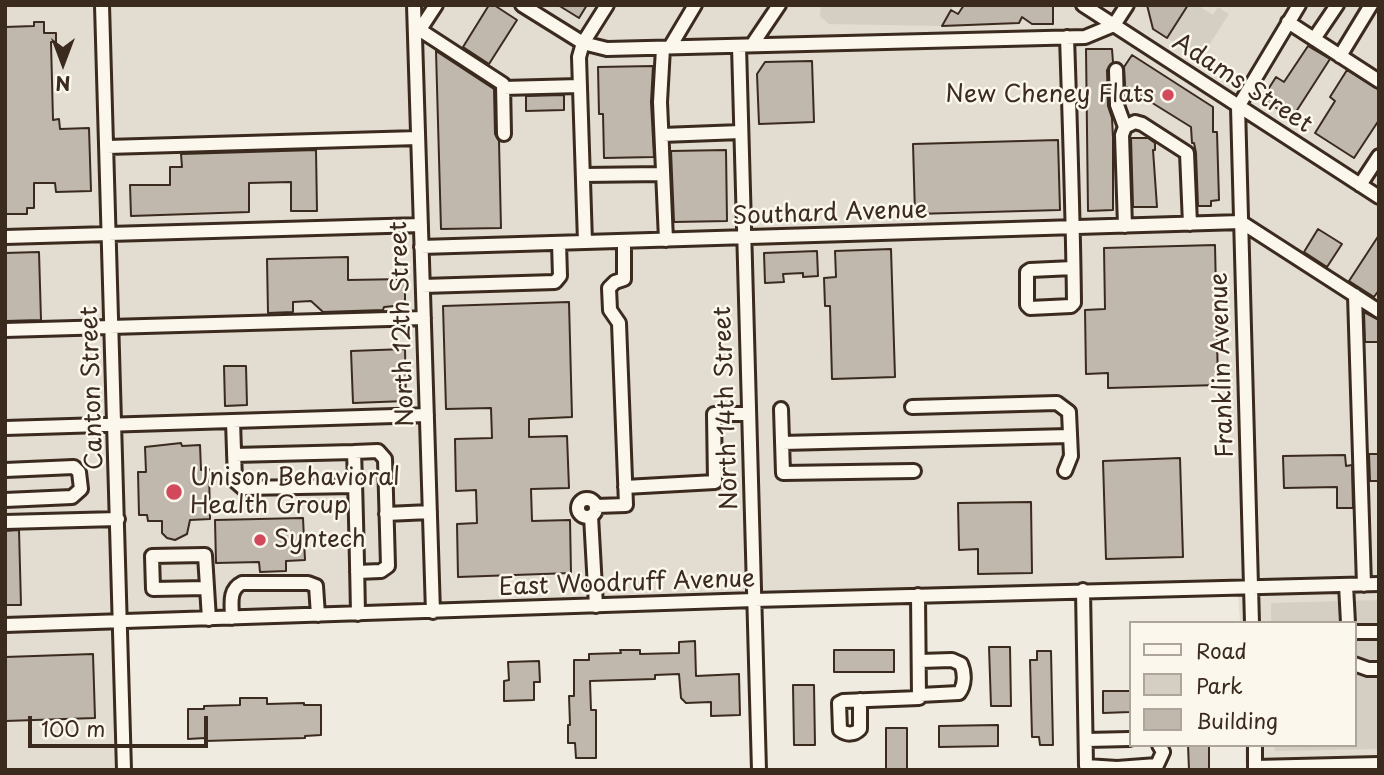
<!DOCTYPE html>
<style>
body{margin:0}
#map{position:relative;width:1384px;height:775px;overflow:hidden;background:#f0ebe0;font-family:"Playpen Sans",sans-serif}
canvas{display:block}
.frame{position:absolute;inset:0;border:7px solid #3b2a1e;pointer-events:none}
.legend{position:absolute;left:1129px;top:621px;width:228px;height:126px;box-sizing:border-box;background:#fbf7ec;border:2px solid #aea59a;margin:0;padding:9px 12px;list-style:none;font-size:21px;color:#3b2a1e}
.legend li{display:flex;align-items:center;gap:14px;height:35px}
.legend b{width:35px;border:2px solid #aea59a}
.north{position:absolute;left:28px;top:28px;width:70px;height:70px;-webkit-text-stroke:5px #fbf7ec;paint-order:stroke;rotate:180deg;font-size:19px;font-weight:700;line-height:28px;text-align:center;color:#3b2a1e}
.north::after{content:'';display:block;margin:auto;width:24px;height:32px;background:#3b2a1e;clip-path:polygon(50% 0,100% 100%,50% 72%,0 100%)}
.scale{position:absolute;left:28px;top:716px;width:180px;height:32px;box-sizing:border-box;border:4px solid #3b2a1e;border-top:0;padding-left:9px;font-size:21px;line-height:24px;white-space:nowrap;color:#3b2a1e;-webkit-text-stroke:5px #fbf7ec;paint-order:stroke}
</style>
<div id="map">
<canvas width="1384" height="775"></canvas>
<div class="frame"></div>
<ul class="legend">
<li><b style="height:9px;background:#fbf7ec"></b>Road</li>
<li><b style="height:19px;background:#d5cec3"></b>Park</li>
<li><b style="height:19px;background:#c0b8ad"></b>Building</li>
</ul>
<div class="north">N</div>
<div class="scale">100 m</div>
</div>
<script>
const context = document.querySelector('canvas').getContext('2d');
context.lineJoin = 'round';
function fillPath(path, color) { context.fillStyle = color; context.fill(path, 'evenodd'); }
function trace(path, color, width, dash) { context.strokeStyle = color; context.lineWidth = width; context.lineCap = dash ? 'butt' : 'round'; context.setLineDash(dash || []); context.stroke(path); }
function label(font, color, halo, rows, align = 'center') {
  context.font = font + ' "Playpen Sans",sans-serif'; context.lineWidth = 5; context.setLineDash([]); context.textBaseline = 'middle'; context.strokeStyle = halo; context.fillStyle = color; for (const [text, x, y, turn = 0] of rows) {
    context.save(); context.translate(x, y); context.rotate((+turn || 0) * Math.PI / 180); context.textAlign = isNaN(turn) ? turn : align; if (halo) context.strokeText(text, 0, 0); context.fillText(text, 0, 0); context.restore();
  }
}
fillPath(new Path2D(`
 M5 5H1379V759L1245 762V745H1354V623H1240L1238 592 127 628 130 770H5Z`), '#e2dcd1');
fillPath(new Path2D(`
 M821 5H954L942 26 829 24 820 16Z
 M1188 5H1197L1213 15 1218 7 1229 14 1200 59 1167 38Z
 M1379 600V749L1275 751 1274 745H1354V623H1271V603Z`), '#d5cec3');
const building = new Path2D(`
 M489 5H494L517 20 489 64 463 47Z
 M558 5H587L579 18Z
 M964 5H1053V24H1032L1022 17 1019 23 942 26 951 10 958 14Z
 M1147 5H1188L1167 38 1153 29Z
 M34 22H44V33H56V42H51L53 120 59 119 60 129 89 128 91 191 56 192 55 183H34V208H27V214H5V27L34 26Z
 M1308 46 1330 59 1292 118 1262 99 1276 77 1284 82Z
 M1086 49H1112L1113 62 1107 70 1108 106 1112 118 1113 138V210L1088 211Z
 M436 51 494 89 495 134 499 141 501 228 441 229Z
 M1132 55 1213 107V132H1217L1219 200 1211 201V206H1198L1196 153 1194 143H1192L1191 127 1125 86 1124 67Z
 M812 61 814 122 759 124 757 74 765 62Z
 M653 66 651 102 654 157 604 158 603 114H599L598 67Z
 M1347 70 1379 90V120L1354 158 1315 133 1335 101 1330 97Z
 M564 95V110L526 111V96Z
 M1131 138H1148L1155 143V150H1153L1157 207H1133Z
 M1058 140 1060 210 915 214 913 144Z
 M316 150 317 211H291V182L249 183V212L131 216 130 185H170V167H182L181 154Z
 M726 150 727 221 674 222 671 151Z
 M1318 229 1342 244 1327 267 1304 252Z
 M1379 235V290L1374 297 1349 281Z
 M1215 245 1218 385 1108 388V373L1086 374 1085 310 1105 309 1104 248Z
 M891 249 895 377 832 379 830 306H825L824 278 836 277 835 251Z
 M817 251 818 276 803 277V273L783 274 784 282 765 283 764 253Z
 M39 252 41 320 5 321V253Z
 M348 257V280L405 279V305L384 307 383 310 323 312 311 301 293 302V312L268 313 267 259Z
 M569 302 572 417 529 419V437L567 436 569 488 531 489 532 521 570 520 571 573 458 577 457 524 477 523 476 490 456 491 455 439 492 438 491 408 446 409 443 306Z
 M1364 312 1379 320V342H1365Z
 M405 349 406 401 353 403 351 351Z
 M224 366H246L247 405 225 406Z
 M181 443 182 446 200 445 201 470 209 469 210 519 190 520 187 534 175 540 167 538 162 533V521H148L147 515H139L138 472H146L145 447Z
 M1369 454H1379V481H1370Z
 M1345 455 1346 466 1352 465 1353 508H1337V487L1284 488 1283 456Z
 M1180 458 1183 557 1106 559 1103 461Z
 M1031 502 1032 573 978 574V549L959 550 958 503Z
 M303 518 305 560 286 561V571L260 572 259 562 216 563 215 520Z
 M19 530 21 605H5V531Z
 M695 641 696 676 739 674 740 715 711 716V702L686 703 681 698 679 674 655 675V679L590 681 591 710H596V758H576L575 743H568V725H570L569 696H574V660H589V654L621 653 620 650H640V654L679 653V642Z
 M989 647H1010L1011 706H991Z
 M834 650H894V672H834Z
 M1037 651H1051L1053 745H1040L1039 737H1032L1030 660H1037Z
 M93 654 95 718 5 721V657Z
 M539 661 540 682H534V700L504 701V681L509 680 508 662Z
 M793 685H814L815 745H794Z
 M1103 691H1130V712L1103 713Z
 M240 698H267V704L304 703V705H321V735L305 736V738L205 741V738L188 739V709H204V706L240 705Z
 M998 725V746L939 747V726Z
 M886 728H907V770H886Z
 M1188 745H1209V770H1189Z`);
fillPath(building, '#c0b8ad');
trace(building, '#3b2a1e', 2);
const minor = new Path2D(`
 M102 5 124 770
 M414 5 433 612
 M522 5 583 43 607 49 1085 37 1114 25 1127 5
 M1083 5 1379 197
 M1288 22 1379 81
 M420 30 503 84 504 134
 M417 34 436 5
 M1067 37C1070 126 1073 214 1074 303L1071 306 1030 308 1027 305V272L1030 270 1073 268
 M1314 39 1337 5
 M752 45 779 5
 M739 46 759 770
 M670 47 695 5
 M663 48 660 102 666 240
 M1340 56 1371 5
 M1116 70 1117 105 1125 127
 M503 88 580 86
 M662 135 741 132
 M107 147 418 138
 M583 175 663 174
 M1360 185 1379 156
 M1125 226 1122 135 1125 127 1135 122 1142 124 1187 153 1190 224
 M5 237 421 225
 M585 242 579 57 583 43 607 5
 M421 247 1241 222 1379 311
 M423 286 555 282 560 276 559 243
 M1355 295 1364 585
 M5 330 424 318
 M912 407 1057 403 1069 412 1071 456 1065 471
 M781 409 783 473 914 471
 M233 421 235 481 243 488 355 486
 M5 428 427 415
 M782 443 1070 436
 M234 455 354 452
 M5 470 74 467 79 472 81 489 72 497 5 500
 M625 487 715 482 714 414H749
 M578 508a9 9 0 1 1 18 0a9 9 0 1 1-18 0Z
 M596 506 626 505 619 323 610 310 609 288 615 282 624 279V241
 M386 514 430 512
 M591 516 596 606
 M5 522 118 519
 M357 572 381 571 388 566 385 459 378 451 354 452C356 506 357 560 358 614
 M1346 585 1348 623
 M206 588 153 589 152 556 205 555 209 619
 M1083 590 1086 766 1117 768 1157 765 1163 752 1159 745
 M232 618C232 605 228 590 242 583H308L316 586 318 615
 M1252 623 1238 107 1299 5
 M5 625 754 600 1379 584
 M1354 632H1379
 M920 661 952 660 961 664C965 673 965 685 959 693L920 695
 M1354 664 1368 669H1379
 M860 700V729C854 735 847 735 840 730L839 703 843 701 919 698 918 595
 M1086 740 1130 739
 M1255 745V770
 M1255 767 1379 764`);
trace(minor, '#3b2a1e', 18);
trace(minor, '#fbf7ec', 12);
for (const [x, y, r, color] of [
 [1168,95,7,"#d1495b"],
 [174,492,9,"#d1495b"],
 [260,540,7,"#d1495b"]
]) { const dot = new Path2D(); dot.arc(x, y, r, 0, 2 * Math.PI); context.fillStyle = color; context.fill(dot); trace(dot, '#fbf7ec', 2.5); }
label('24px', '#3b2a1e', '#fbf7ec', [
 ["Adams Street",1242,84,33],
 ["Southard Avenue",830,214,-2],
 ["North 12th Street",403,324,-92],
 ["Franklin Avenue",1223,365,-92],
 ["Canton Street",93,388,-92],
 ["North 14th Street",727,408,-92],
 ["East Woodruff Avenue",627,584,-2]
]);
label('24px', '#3b2a1e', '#fbf7ec', [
 ["New Cheney Flats",1154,95,"right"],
 ["Unison Behavioral",190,478],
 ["Health Group",190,506],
 ["Syntech",274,540]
], 'left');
</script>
